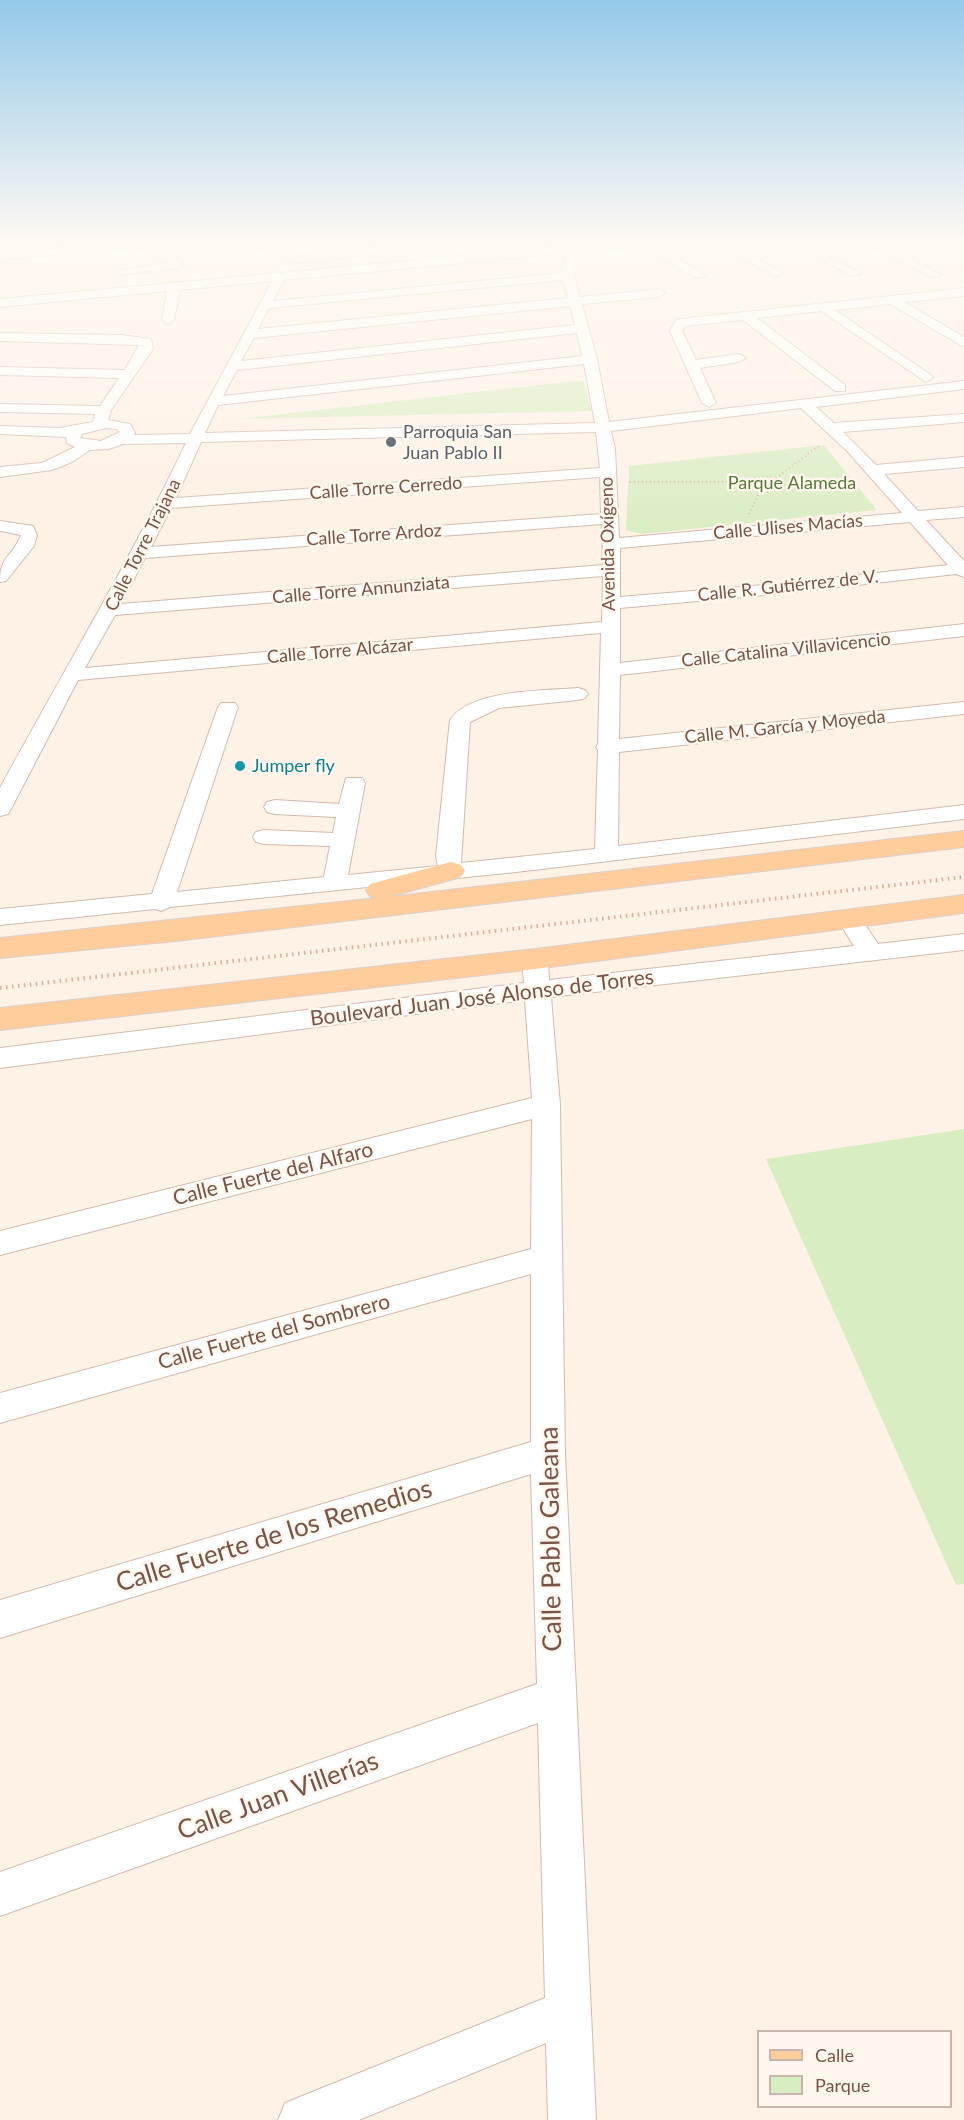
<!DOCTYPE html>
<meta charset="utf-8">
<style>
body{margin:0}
#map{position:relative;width:964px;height:2120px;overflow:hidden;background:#fef1e5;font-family:Lato,sans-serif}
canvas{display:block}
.legend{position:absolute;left:757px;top:2030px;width:195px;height:78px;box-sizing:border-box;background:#fff6ed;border:2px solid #cab5ab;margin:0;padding:8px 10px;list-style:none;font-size:18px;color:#7a5347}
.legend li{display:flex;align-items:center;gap:12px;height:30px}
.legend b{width:30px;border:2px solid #cab5ab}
</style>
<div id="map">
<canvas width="964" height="2120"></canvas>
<ul class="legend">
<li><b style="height:8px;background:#ffcd9b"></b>Calle</li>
<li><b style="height:16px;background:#d9edc2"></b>Parque</li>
</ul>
</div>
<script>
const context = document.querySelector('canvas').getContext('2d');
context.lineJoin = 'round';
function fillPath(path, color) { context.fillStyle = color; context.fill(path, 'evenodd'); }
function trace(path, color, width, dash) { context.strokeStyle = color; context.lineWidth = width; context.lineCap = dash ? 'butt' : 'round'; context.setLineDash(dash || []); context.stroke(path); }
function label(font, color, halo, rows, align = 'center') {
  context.font = font + ' Lato,sans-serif'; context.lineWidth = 5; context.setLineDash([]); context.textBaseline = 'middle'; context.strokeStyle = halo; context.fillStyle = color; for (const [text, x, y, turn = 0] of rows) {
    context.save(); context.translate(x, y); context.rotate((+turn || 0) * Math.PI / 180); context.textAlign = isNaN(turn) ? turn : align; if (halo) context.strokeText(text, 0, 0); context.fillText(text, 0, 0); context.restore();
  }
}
fillPath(new Path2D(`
 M583 380 592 411 239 419Z
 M824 445 877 510 642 534 626 530 629 466Z
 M964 1129V1584L956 1585 766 1159Z`), '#d9edc2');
const minor = new Path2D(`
 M118 242C140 242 171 244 183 265L177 268 119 275V271L170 263 135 247 0 260V254Z
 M237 242H253L301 256 385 246 386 242H397L396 249 390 252 300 263Z
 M572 242H583L581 245 653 242 706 276 696 278 641 246 576 252 574 276 580 297 659 289 665 293 659 297 582 304 597 359 609 422 964 381V389L816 407 834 423 964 414V422L843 432 876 465 964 457V467L884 474 918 511 964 507V517L926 520 964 561V577L956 574 776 594 620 608V663L964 624V636L620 675 619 739 964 702V714L619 752 618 846 964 805V819L516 872 170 907 161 911 155 909 0 925V909L152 894 218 707 221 703H235L238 707 177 892 324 877 330 846 264 844 256 842 253 837 256 832 264 830 333 833 336 817 275 814 267 812 264 807 267 802 275 800 339 804 346 778H362L365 783 348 875 438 866 436 856 450 720C471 689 544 691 578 688L585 690 588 694 585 698 578 700 499 708 470 722 461 863 595 849 598 750 596 747 598 744 601 633 78 680 11 809 8 814 0 816V788C63 672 130 561 186 443L123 444 109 449 90 450 72 462 52 470 0 477V467L42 463 75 447 67 443 66 437 0 434V426L59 428 93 422 95 414 0 412V404L100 406 119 378 0 375V367L125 370 139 345 0 341V333L121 335 151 339 153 349 111 410 108 420 130 424 135 433 134 435 190 434 272 281 180 290 174 320 168 324 162 320 167 291 0 307V299L567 246ZM565 253 562 273 273 301 284 280ZM563 280 568 298 258 329 269 308ZM570 306 575 325 241 361 254 338ZM577 333 582 356 223 396 237 370ZM584 364 595 423 205 433 218 405ZM801 408 848 452 902 513 619 538 615 449 611 431ZM106 428 116 429 120 432 101 441 80 438 82 434ZM596 432 600 468 176 498 201 442ZM600 477 601 514 151 547 171 508ZM910 522 948 565 776 584 620 597V548ZM602 524 603 565 121 604 145 558ZM603 576 602 622 85 668 115 615Z
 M714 242H728L784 274 774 276Z
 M788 242H802L862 274 852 276Z
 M864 242H878L942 275 932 277Z
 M941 242H955L964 247V254Z
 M964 288V296L904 302 964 337V347L890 304 835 310 931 375 933 378 926 382 821 311 757 318 845 385V391H835L743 320 685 326 682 331 696 360 739 354 746 358 739 362 700 368 716 403 709 407 702 403 670 331 676 320 680 319Z
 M0 521 33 526 37 535 34 546 6 581 0 582C0 555 12 558 21 535L0 531Z
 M849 911 858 914 878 944 964 934V950L551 997 560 1105 565 1453 596 2120H548L546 2043 359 2120H278L285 2103 545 1998 538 1723 0 1916V1872L537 1684 531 1474 0 1638V1600L531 1442V1274L0 1423V1393L531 1249 532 1119 0 1255V1231L532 1098 525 1000 0 1068V1048L524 983 522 959 526 953 535 951 544 953 548 959 549 980 854 946 837 919 840 914Z`);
const major = new Path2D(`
 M964 831V847L176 941 0 958V938L377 898 370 896 366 890 370 884 451 862 461 865 465 871 461 877 388 897Z
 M964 895V913L535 969 0 1030V1008L535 949Z`);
trace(minor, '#d4b9ac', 2);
trace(major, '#dacfcb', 2);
trace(new Path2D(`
 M770 477 784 484V488L764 493 744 486 745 482 755 478Z
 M776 478 820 445
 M630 482H745
 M784 484 855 480
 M749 514 759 493`), '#dcad9d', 2, [1, 3]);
trace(new Path2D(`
 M0 988 964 877`), '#dcad9d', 4, [1.5, 4.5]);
fillPath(minor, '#fff');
fillPath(major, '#ffcd9b');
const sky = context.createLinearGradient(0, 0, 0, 538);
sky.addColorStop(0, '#94c9e9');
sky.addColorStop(0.45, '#fff9f3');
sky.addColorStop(1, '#fff9f300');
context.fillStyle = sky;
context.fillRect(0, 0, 964, 538);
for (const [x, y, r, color] of [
 [391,442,6,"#6b7280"],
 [240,766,6,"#0f9aa8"]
]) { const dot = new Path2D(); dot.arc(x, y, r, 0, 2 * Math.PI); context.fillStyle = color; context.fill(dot); trace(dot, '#fff6ed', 2); }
label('18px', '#5b616d', '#fff6ed', [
 ["Parroquia San",403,432],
 ["Juan Pablo II",403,453]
], 'left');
label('18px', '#577a3c', '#fff6ed', [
 ["Parque Alameda",792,483]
]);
label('18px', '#7a5347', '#fff6ed', [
 ["Calle Torre Cerredo",386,488,-4],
 ["Calle Ulises Macías",788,527,-5],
 ["Calle Torre Ardoz",374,535,-4],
 ["Avenida Oxígeno",608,544,-91],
 ["Calle Torre Trajana",143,545,-63],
 ["Calle R. Gutiérrez de V.",788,586,-6],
 ["Calle Torre Annunziata",361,590,-5],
 ["Calle Catalina Villavicencio",786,650,-6],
 ["Calle Torre Alcázar",340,651,-5],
 ["Calle M. García y Moyeda",785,727,-6]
]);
label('18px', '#0d838f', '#fff6ed', [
 ["Jumper fly",252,766]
], 'left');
label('21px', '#7a5347', '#fff6ed', [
 ["Boulevard Juan José Alonso de Torres",482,998,-7],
 ["Calle Fuerte del Alfaro",273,1174,-14],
 ["Calle Fuerte del Sombrero",274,1332,-15]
]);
label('26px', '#7a5347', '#fff6ed', [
 ["Calle Fuerte de los Remedios",274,1536,-17],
 ["Calle Pablo Galeana",551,1539,-91],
 ["Calle Juan Villerías",278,1796,-20]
]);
</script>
